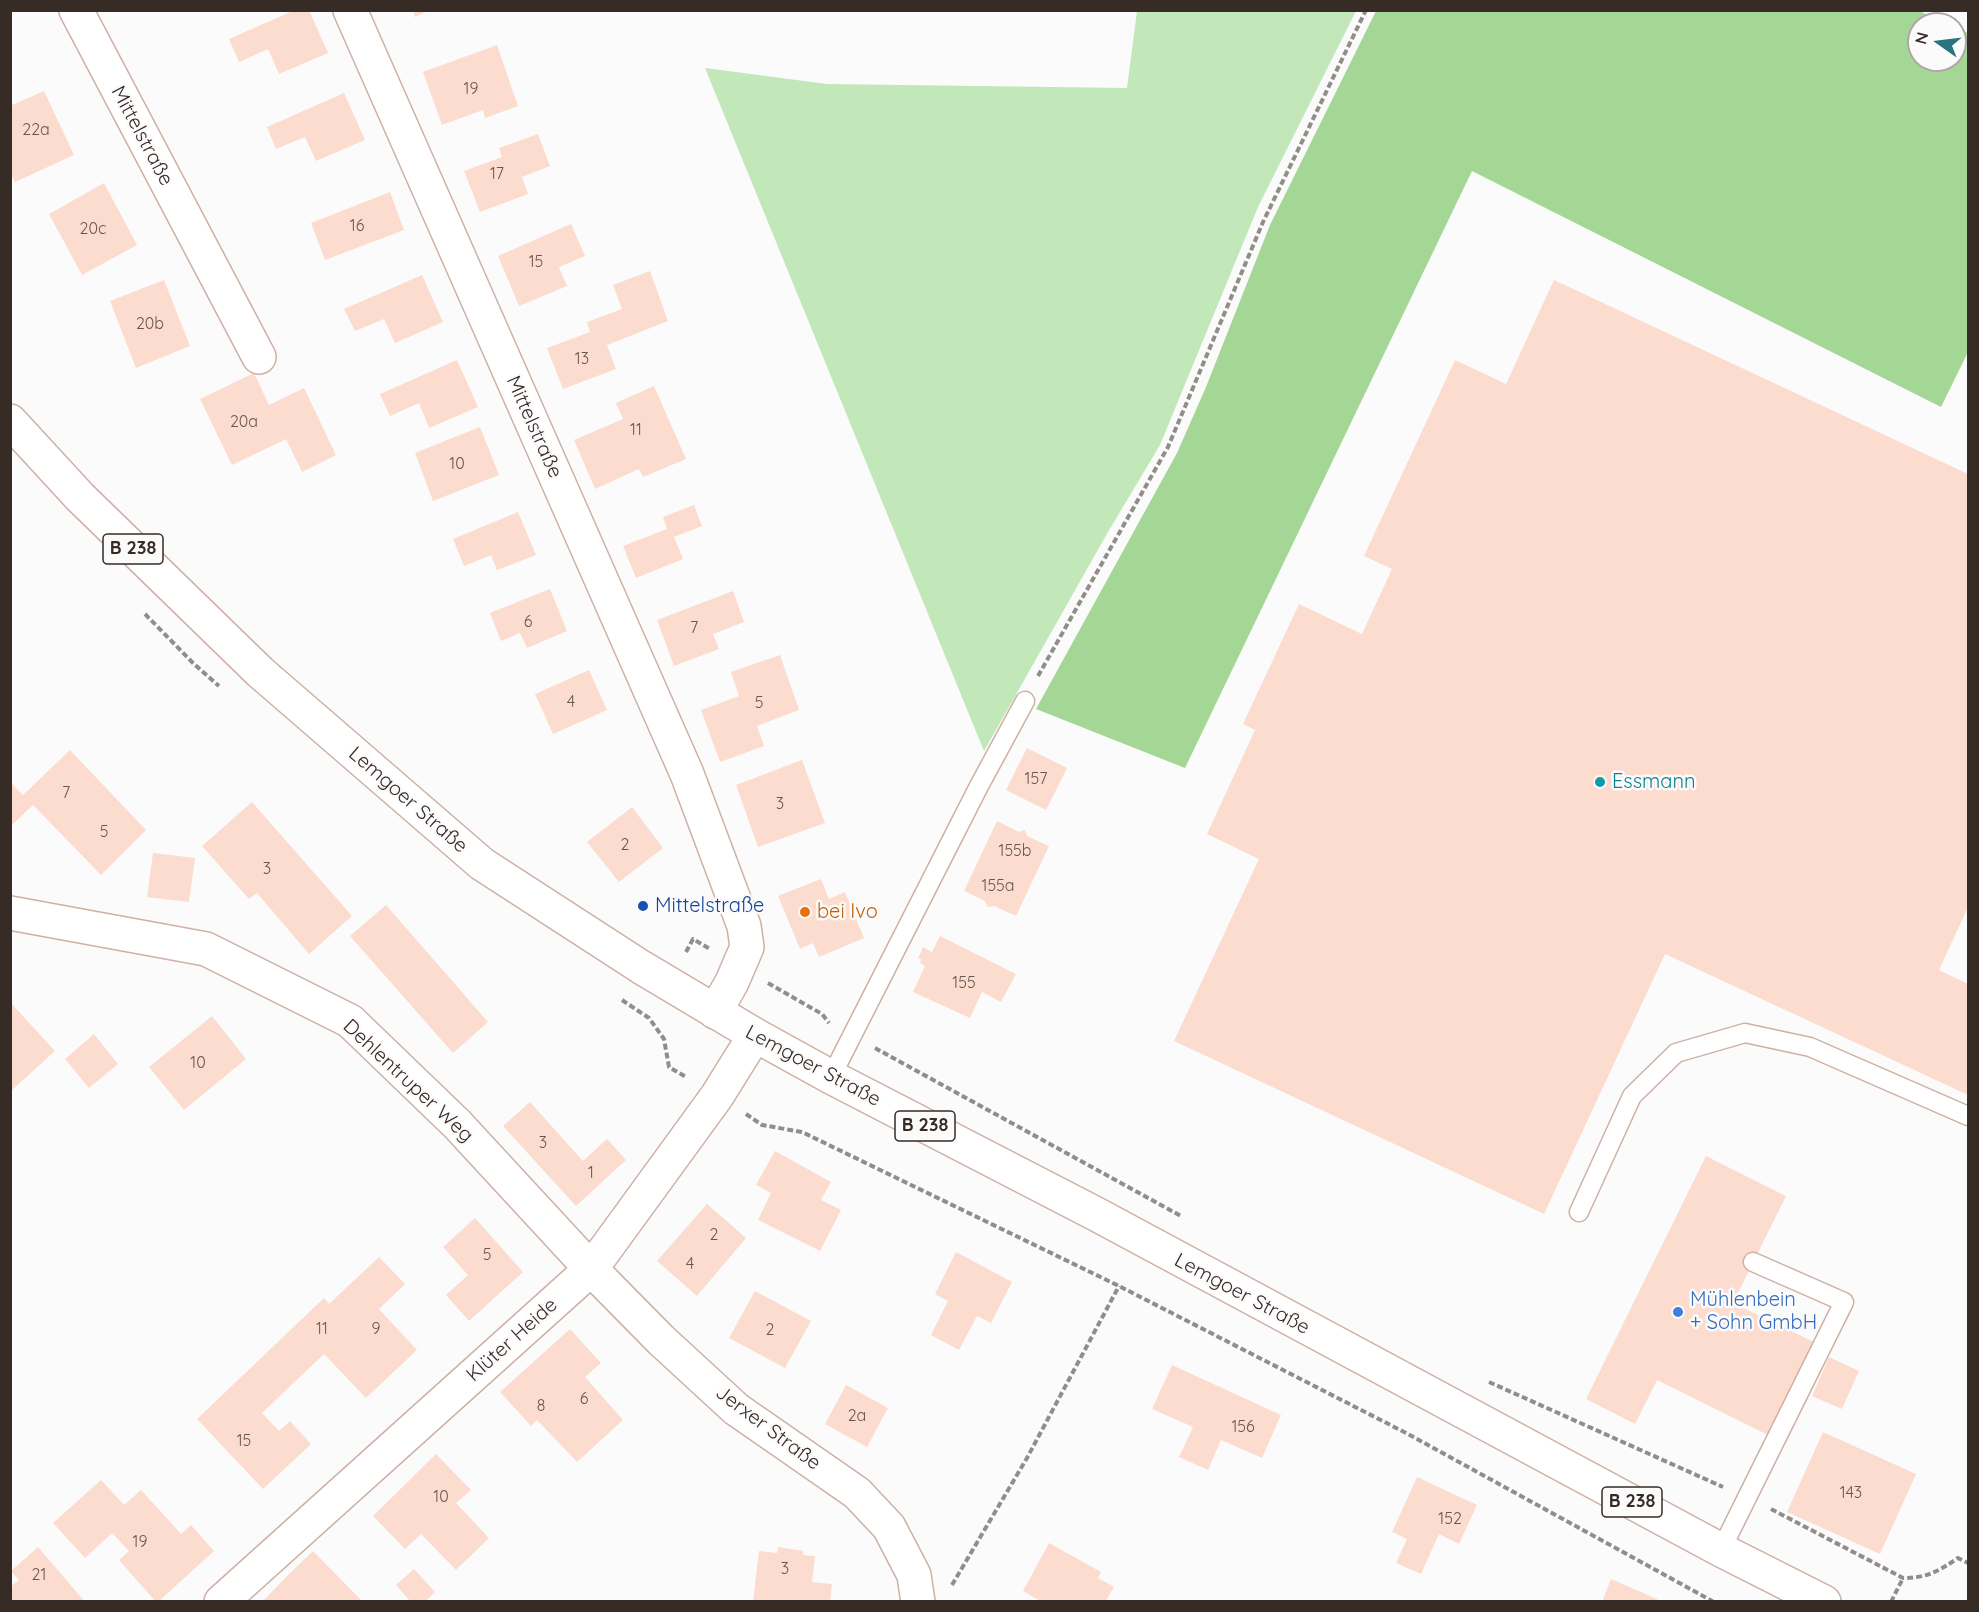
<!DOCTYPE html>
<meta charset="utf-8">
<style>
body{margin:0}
#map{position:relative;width:1979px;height:1612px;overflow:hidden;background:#fbfbfb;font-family:Quicksand,sans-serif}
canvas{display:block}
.frame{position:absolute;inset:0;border:12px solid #372b26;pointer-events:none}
.north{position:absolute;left:1907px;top:12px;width:60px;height:60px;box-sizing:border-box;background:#fbfbfb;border:2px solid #ada8a6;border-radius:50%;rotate:284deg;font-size:16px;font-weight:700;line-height:24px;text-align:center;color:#372b26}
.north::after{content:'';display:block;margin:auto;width:21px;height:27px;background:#2c7380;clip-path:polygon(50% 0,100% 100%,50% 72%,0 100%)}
</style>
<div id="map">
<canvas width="1979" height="1612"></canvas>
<div class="frame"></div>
<div class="north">N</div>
</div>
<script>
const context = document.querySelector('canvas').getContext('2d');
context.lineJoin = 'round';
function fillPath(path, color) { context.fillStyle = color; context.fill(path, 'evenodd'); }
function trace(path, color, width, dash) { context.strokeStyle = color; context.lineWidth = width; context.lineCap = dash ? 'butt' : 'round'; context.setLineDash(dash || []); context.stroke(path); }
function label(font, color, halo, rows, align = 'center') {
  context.font = font + ' Quicksand,sans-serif'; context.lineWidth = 5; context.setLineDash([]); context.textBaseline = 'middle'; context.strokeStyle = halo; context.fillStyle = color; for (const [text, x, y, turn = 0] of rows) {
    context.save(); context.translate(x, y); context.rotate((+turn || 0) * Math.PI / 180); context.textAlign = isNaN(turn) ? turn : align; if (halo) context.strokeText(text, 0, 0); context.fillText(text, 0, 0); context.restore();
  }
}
fillPath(new Path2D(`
 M1137 11H1356L1258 207 1160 445 1108 532 984 751 705 68 827 84 1127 88Z`), '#c2e7b8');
fillPath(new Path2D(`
 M1376 11H1919L1949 24H1919V60H1955V27L1968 33V352L1941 407 1472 171 1185 768 1036 709 1177 453 1206 387 1270 225Z`), '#a4d696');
fillPath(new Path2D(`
 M295 10H309L328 53 279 74 268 49 239 62 229 39Z
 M413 10H430L415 17Z
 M497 45 518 106 485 118 483 110 442 125 423 72Z
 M44 91 74 155 15 182 10 172V106Z
 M344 93 365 140 316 161 305 137 276 149 267 127Z
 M538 134 550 166 522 177 528 194 480 212 464 171 502 157 499 148Z
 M104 183 137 245 82 275 49 214Z
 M390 192 404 230 325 260 311 223Z
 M571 224 585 256 559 267 567 286 519 306 498 256Z
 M650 271 668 321 607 345 616 369 563 389 547 348 590 332 587 322 622 309 613 285Z
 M422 275 443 322 395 343 384 319 355 331 344 309Z
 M164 280 190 346 136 368 110 301Z
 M1554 280 1968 474V907L1939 970 1968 984V1095L1665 954 1544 1214 1174 1041 1259 859 1207 834 1255 730 1243 724 1299 604 1362 634 1392 569 1364 556 1455 360 1506 384Z
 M457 360 478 407 429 428 419 403 390 416 380 394Z
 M254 373 269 405 304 388 336 455 302 472 286 439 232 465 200 399Z
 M654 386 686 459 643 477 639 469 595 489 574 440 623 419 616 403Z
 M480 427 499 475 433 501 415 453Z
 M694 505 702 526 674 537 683 559 636 578 623 546 667 529 663 517Z
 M518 512 536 555 497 570 491 555 464 566 453 539Z
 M550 589 567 631 527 648 520 633 501 641 490 613Z
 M733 591 744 622 713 634 719 649 674 666 657 620Z
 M780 655 799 710 757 726 764 746 720 762 701 710 739 696 731 672Z
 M589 670 607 710 553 734 535 694Z
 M1027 748 1067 768 1046 810 1006 790Z
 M70 750 146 830 101 875 33 805 10 827V782L23 795Z
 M802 760 825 823 758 847 736 785Z
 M252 802 352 916 309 954 257 893 249 899 202 846Z
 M632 807 663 848 619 882 587 842Z
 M997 821 1019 832 1025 830 1027 836 1049 846 1016 916 994 906 988 907 985 901 964 891Z
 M153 853 195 858 189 902 147 897Z
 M821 879 829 899 845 892 864 938 819 957 813 943 800 949 778 896Z
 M386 905 488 1022 453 1053 350 936Z
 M940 936 1016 974 1001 1002 982 992 970 1018 913 992 925 966 920 963 921 959 918 958 923 947 932 952Z
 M10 1002 55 1051 12 1090 10 1088Z
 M212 1016 246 1059 184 1110 149 1067Z
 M94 1034 118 1064 89 1088 65 1059Z
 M530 1102 583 1161 607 1139 626 1160 576 1206 503 1126Z
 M775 1151 831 1182 821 1200 841 1210 820 1251 758 1220 771 1193 756 1185Z
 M1706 1156 1786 1196 1733 1303 1814 1342 1768 1435 1657 1380 1635 1424 1586 1399Z
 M707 1204 746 1238 697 1296 657 1261Z
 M475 1218 523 1272 469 1321 446 1295 468 1275 443 1247Z
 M956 1252 1012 1282 991 1323 977 1316 959 1350 931 1335 948 1301 935 1294Z
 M379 1257 405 1284 379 1309 417 1350 366 1398 324 1354 262 1413 279 1431 290 1421 311 1444 263 1489 197 1419 324 1298 329 1304Z
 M755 1291 811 1321 785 1368 729 1338Z
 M570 1329 601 1363 585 1377 623 1420 577 1462 537 1420 531 1426 500 1392Z
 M1829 1357 1859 1371 1842 1409 1812 1396Z
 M1172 1365 1281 1415 1262 1458 1221 1440 1208 1470 1179 1457 1193 1427 1152 1409Z
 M846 1385 888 1408 867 1447 825 1424Z
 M1823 1432 1916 1474 1880 1554 1787 1512Z
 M436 1454 471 1490 456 1503 489 1538 456 1570 421 1534 405 1549 373 1516Z
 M1417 1477 1477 1505 1459 1544 1439 1534 1421 1574 1396 1563 1407 1539 1392 1532Z
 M101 1480 124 1505 141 1490 181 1534 191 1525 214 1551 158 1602H156L119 1560 129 1551 112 1533 85 1558 53 1523Z
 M1049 1543 1101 1572 1098 1578 1114 1587 1105 1602H1042L1023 1591Z
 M38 1547 85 1602H10V1587L19 1580 11 1571Z
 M778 1547 803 1551V1555L815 1556 812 1582 832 1584 830 1602H753L759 1551 777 1553Z
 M313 1551 363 1602H262L288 1575Z
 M414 1569 435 1592 425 1602H411L396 1585Z
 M1611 1579 1641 1592 1663 1602H1602Z`), '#fcdcce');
const lane = new Path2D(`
 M831 1077 979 786 1025 701
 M1579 1212 1632 1096 1676 1053 1745 1033 1810 1047 1968 1116
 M1721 1550 1844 1302 1753 1262`);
const street = new Path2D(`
 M76 10 259 357
 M350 10 687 774 744 926 747 947 732 982 715 1012
 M10 913 206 949 350 1021 457 1124 591 1269 661 1340 736 1409 857 1493 889 1527 914 1575 918 1602
 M221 1602 591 1269 717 1096 755 1035`);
const primary = new Path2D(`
 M10 421 80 497 260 672 482 864 641 967 755 1035 831 1077 1096 1214 1721 1550 1824 1602`);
trace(lane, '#cfb0a4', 21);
trace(street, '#cfb0a4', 36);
trace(primary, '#cfb0a4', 36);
trace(new Path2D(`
 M145 614 194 664 219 686
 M1038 676 1168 447 1263 222 1366 10
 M686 952 693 939 710 949
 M768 983 822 1014 829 1023
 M622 1000 649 1018 664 1039 669 1067 686 1077
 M875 1048 1181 1216
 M746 1114 762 1125 802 1132 1119 1286 1408 1434 1714 1602
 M1489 1382 1723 1487
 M1771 1509 1903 1578C1927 1578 1939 1571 1958 1558L1968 1563
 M952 1585 1027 1458 1119 1286
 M1891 1602 1903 1578`), '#938d8a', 4, [6, 3]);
trace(lane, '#fff', 18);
trace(street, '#fff', 33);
trace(primary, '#fff', 33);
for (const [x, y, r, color] of [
 [1600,782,6,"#0f9aa8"],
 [643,906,6,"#1a4fb4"],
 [805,912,6,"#e8710a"],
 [1678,1312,6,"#3f7fe0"]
]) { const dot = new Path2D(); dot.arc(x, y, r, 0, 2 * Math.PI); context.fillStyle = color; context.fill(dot); trace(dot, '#fbfbfb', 2); }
label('16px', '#685750', null, [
 ["19",471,89],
 ["22a",36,130],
 ["17",497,174],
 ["16",357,226],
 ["20c",93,229],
 ["15",536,262],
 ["20b",150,324],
 ["13",582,359],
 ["20a",244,422],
 ["11",636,430],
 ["10",457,464],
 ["6",528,622],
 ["7",694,628],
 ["4",571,702],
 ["5",759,703],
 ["157",1036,779],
 ["7",66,793],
 ["3",780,804],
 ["5",104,832],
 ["2",625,845],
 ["155b",1015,851],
 ["3",267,869],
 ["155a",998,886],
 ["155",964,983],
 ["10",198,1063],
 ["3",543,1143],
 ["1",591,1173],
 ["2",714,1235],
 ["5",487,1255],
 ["4",690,1264],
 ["11",322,1329],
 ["9",376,1329],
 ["2",770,1330],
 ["6",584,1399],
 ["8",541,1406],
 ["2a",857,1416],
 ["156",1243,1427],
 ["15",244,1441],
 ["143",1851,1493],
 ["10",441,1497],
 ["152",1450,1519],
 ["19",140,1542],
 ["3",785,1569],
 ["21",39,1575]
]);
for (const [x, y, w] of [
 [133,549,60],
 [925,1126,60],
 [1632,1502,60]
]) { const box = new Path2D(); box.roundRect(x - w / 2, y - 15, w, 30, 4.5); context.fillStyle = '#fbfbfb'; context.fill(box); trace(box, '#372b26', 1.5); }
label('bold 18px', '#372b26', null, [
 ["B 238",133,549],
 ["B 238",925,1126],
 ["B 238",1632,1502]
]);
label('20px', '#372b26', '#fbfbfb', [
 ["Mittelstraße",142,136,62],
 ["Mittelstraße",534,427,66],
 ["Lemgoer Straße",408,800,41],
 ["Lemgoer Straße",813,1066,28],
 ["Dehlentruper Weg",408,1081,43],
 ["Lemgoer Straße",1242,1294,28],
 ["Klüter Heide",512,1340,-42],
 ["Jerxer Straße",768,1428,37]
]);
label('20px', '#0d838f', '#fbfbfb', [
 ["Essmann",1612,782]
], 'left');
label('20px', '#164399', '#fbfbfb', [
 ["Mittelstraße",655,906]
], 'left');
label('20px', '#c56008', '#fbfbfb', [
 ["bei Ivo",817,912]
], 'left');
label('20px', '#366cbe', '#fbfbfb', [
 ["Mühlenbein",1690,1300],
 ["+ Sohn GmbH",1690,1323]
], 'left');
</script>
